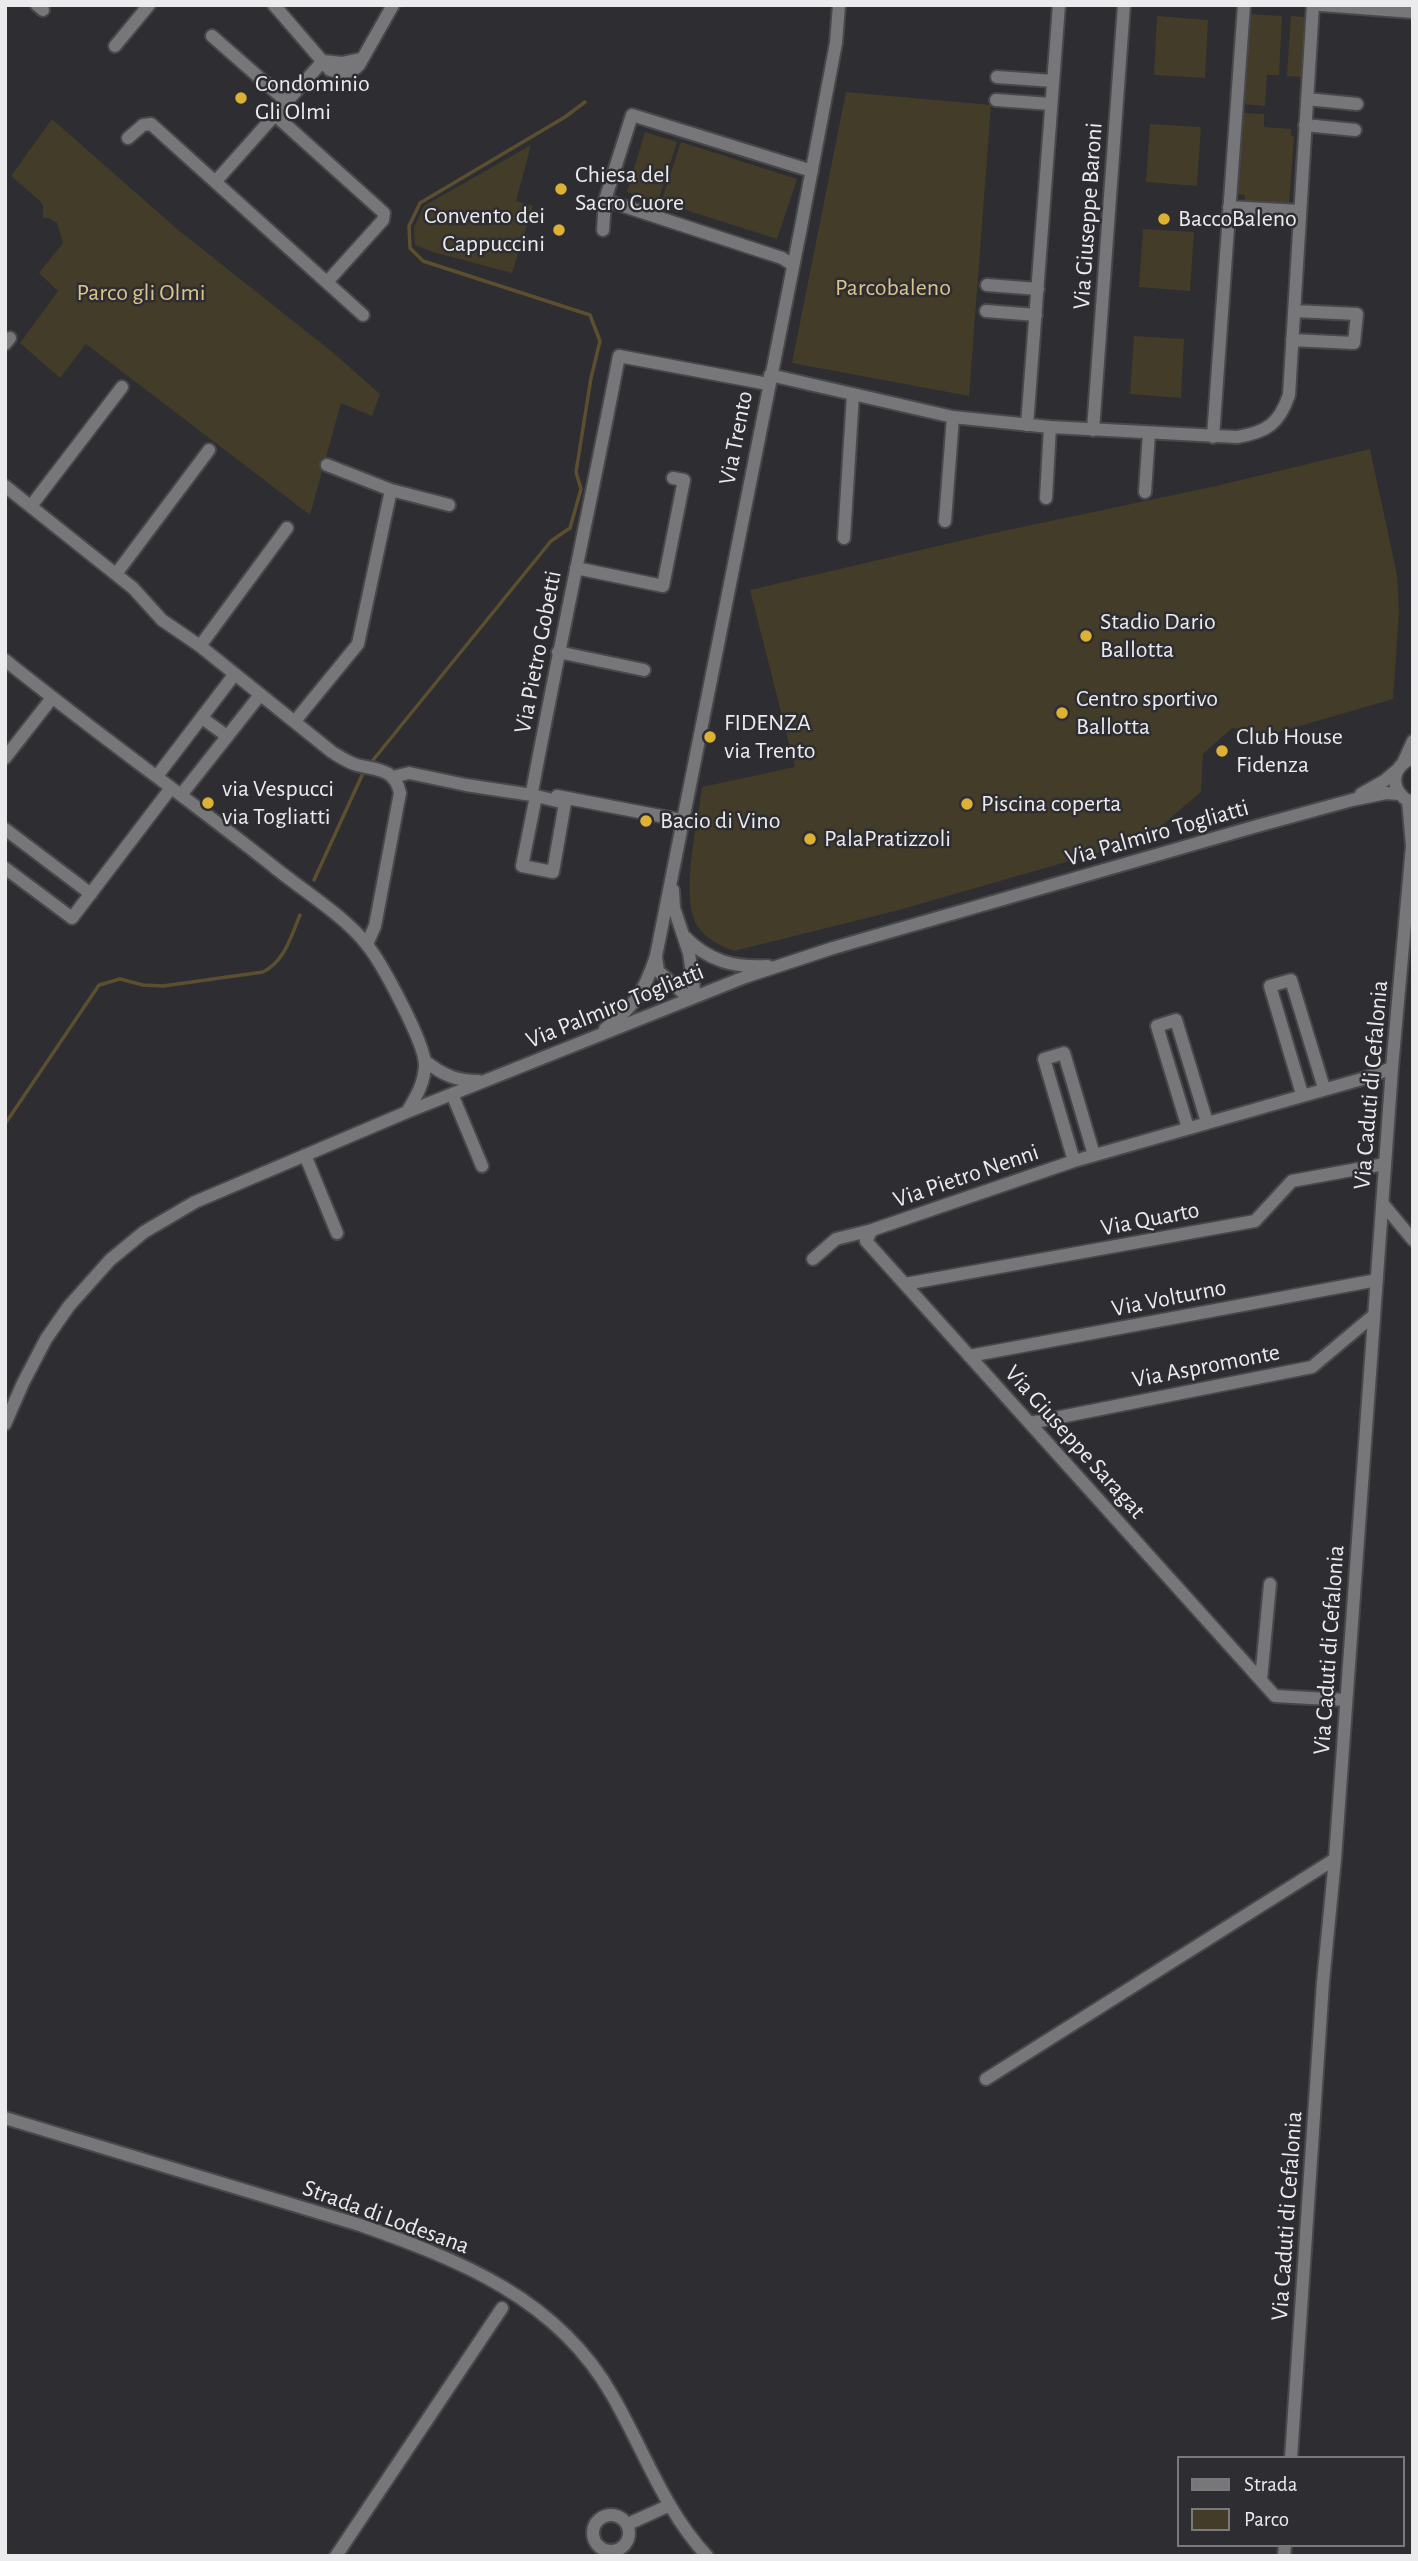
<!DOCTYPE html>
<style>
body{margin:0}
#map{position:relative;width:1418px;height:2561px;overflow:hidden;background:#2e2d32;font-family:"Alegreya Sans",sans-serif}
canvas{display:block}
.frame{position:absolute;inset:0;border:7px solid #ebebee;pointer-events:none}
.legend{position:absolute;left:1177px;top:2456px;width:228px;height:91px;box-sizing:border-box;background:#2e2d32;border:2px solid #7a797d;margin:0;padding:9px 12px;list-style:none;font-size:21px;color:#ebebee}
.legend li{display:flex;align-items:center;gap:14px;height:35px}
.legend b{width:35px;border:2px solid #7a797d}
</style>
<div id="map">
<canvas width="1418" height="2561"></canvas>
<div class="frame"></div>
<ul class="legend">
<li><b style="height:9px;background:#777679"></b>Strada</li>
<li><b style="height:19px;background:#433c29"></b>Parco</li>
</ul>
</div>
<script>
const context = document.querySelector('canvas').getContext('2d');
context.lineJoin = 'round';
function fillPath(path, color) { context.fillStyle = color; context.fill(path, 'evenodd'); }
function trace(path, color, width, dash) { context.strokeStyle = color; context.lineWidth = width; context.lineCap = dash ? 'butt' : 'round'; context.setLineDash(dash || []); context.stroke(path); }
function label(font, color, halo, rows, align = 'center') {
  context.font = font + ' "Alegreya Sans",sans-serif'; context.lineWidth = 5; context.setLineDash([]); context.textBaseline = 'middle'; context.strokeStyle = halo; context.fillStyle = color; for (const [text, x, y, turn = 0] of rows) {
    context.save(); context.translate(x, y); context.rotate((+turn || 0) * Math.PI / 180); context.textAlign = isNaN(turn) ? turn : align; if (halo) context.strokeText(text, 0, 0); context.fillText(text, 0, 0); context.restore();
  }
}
fillPath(new Path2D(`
 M1248 14 1282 16 1279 75H1267L1265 106 1241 104Z
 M1157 16 1208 20 1205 78 1154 75Z
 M1291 16 1305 17 1301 77 1287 76Z
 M846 92 991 105 969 396 792 363Z
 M1241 113 1264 114V127L1291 129V136H1294L1289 205 1245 202V195L1236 194Z
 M52 119 177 229 331 351 380 394 372 416 341 403 310 515 86 344 60 378 20 343 58 291 39 273 63 243 57 223 48 218H43V206L40 201 11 176Z
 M1150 124 1201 127 1197 186 1146 182Z
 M645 132 677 142 658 202 627 192Z
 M681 142 797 179 777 239 661 202Z
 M531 145 516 201 533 206 512 273 433 252 415 245 414 228 424 206Z
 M1143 229 1194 232 1190 291 1139 287Z
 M1134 336 1184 339 1181 398 1130 394Z
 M1370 449 1397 575 1399 612 1393 699 1272 734 1232 728 1203 754 1201 792 1146 839 899 910 734 951C721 946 707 940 698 927 679 898 698 822 702 787L795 767 750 590 989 534 1216 486Z`), '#433c29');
trace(new Path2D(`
 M369 765 551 541 570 528 581 489 576 472 591 378 600 341 590 315 423 261 410 248 409 226 420 203 565 117 585 102
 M314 880 364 771
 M5 1124 99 985 120 979 143 985 163 986 263 972C285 961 291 936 300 915`), '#5b4f30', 3.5);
const minor = new Path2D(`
 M37 5 43 10
 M274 5 330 70C340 74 351 74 359 65L393 5
 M1321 5 1413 12
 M212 36 286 101
 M115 46 149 5
 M323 61 342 63 360 59
 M997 77 1053 81
 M1307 99 1357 104
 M996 100 1051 104
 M275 115 384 213 383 220 327 282
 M1305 125 1355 130
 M128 138 143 125 151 124 363 315
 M216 181 323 61
 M1229 207 1300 211
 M603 230 605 200
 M793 265 782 258 605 200 632 115 812 171
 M987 285 1038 289
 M986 311 1036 315
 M1292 340 1354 343 1357 314 1294 311
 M5 344 10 338
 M770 375 953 417 1050 427 1237 437C1267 432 1279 424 1289 395L1313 5
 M1027 425 1059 5
 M1093 430 1124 5
 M1213 437 1244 5
 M327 465 391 490 449 505
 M5 486 133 588 162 620 200 646 332 752C340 757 347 762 357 765 376 770 395 768 400 793L375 926 367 944
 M1145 492 1149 433
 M1046 498 1050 427
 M31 506 122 387
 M945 521 953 417
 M844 538 853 394
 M576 568 663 586 684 480 673 478
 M116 574 209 450
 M200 646 287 528
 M558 652 644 670
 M5 660C93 731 186 797 274 867 302 890 346 917 367 945 382 963 424 1042 425 1064 425 1082 416 1097 407 1112
 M202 718 227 736
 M295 721 358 644 391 490
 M5 758 52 698
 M1404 761 1413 741
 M157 776 234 675
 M393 777 409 773 466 785 532 795V792
 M532 792C559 646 591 502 619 356L768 384
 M1361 794 1384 781 1397 770
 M181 795 260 695
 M532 795 565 803 553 872 522 866 536 796
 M557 796 676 819
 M1404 798C1389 784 1394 765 1413 758
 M5 829 91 894
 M5 868 72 918 171 788
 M673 890 674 908 689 953 695 996
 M684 936C708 961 734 968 768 966
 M656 957 658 971 689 998
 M605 1029C635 1005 644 993 656 956L801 227 836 43 839 5
 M425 1061C443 1075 456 1081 479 1081
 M452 1094 482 1166
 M1302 1094 1270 986 1291 980 1324 1088
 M1188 1128 1157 1026 1176 1020 1207 1122
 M305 1155 337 1233
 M1074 1161 1044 1059 1064 1053 1094 1155
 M1383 1204 1413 1240
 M872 1230 866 1241 1275 1696 1346 1700
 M813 1259 836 1239 872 1230 1074 1161 1362 1079 1392 1068
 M905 1284 1255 1221 1292 1181 1385 1164
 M969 1356 1377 1280
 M1030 1423 1312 1367 1374 1315
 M5 1424 23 1383 46 1339 69 1306 110 1260 144 1232 195 1202 407 1112 745 977 833 948 1257 826 1352 800 1386 793 1399 794
 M1261 1680 1270 1584
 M986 2079 1335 1859
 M5 2118 360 2225C459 2260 557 2298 612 2395 643 2448 664 2510 707 2556
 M1291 2458 1323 1982 1335 1859 1392 1068 1412 846 1408 800
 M593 2533a18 18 0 1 1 36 0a18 18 0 1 1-36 0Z
 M628 2524 670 2505
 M336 2556 502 2308
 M1284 2556 1285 2545`);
trace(minor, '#48484c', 16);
trace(minor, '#777679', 12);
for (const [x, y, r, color] of [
 [241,98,7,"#ddb133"],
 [561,189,7,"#ddb133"],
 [1164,219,7,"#ddb133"],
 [559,230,7,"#ddb133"],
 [1086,636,7,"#ddb133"],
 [1062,713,7,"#ddb133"],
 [710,737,7,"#ddb133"],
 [1222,751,7,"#ddb133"],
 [208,803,7,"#ddb133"],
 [967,804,7,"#ddb133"],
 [646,821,7,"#ddb133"],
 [810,839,7,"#ddb133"]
]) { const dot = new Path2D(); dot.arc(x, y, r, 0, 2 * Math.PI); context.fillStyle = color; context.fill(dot); trace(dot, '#2e2d32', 2.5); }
label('24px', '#ebebee', '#2e2d32', [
 ["Condominio",255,84],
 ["Gli Olmi",255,112],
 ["Chiesa del",575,175],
 ["Sacro Cuore",575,203],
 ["Convento dei",545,216,"right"],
 ["Cappuccini",545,244,"right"],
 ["BaccoBaleno",1178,219],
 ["Stadio Dario",1100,622],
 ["Ballotta",1100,650],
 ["Centro sportivo",1076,699],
 ["Ballotta",1076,727],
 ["FIDENZA",724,723],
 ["via Trento",724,751],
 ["Club House",1236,737],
 ["Fidenza",1236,765],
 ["via Vespucci",222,789],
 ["via Togliatti",222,817],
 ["Piscina coperta",981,804],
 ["Bacio di Vino",660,821],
 ["PalaPratizzoli",824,839]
], 'left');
label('24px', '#ebebee', '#2e2d32', [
 ["Via Giuseppe Baroni",1088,216,-86],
 ["Via Trento",736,438,-79],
 ["Via Pietro Gobetti",538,652,-79],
 ["Via Palmiro Togliatti",1157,833,-16],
 ["Via Palmiro Togliatti",615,1006,-22],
 ["Via Caduti di Cefalonia",1371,1085,-85],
 ["Via Pietro Nenni",966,1176,-19],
 ["Via Quarto",1150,1219,-11],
 ["Via Volturno",1169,1298,-11],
 ["Via Aspromonte",1206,1366,-11],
 ["Via Giuseppe Saragat",1075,1442,48],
 ["Via Caduti di Cefalonia",1329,1650,-86],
 ["Via Caduti di Cefalonia",1287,2216,-86],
 ["Strada di Lodesana",386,2217,20]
]);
label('24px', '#dbc48a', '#2e2d32', [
 ["Parcobaleno",893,288],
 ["Parco gli Olmi",141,293]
]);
</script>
